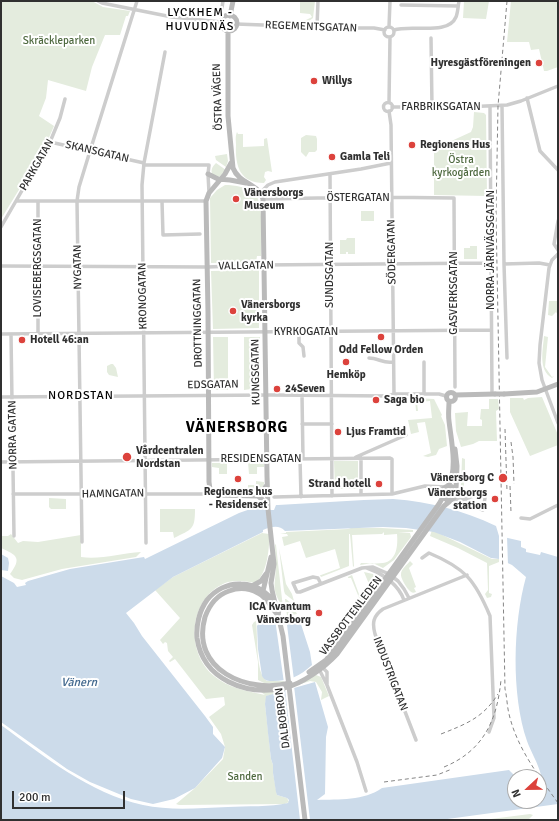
<!DOCTYPE html>
<meta charset="utf-8">
<style>
body{margin:0}
#map{position:relative;width:559px;height:821px;overflow:hidden;background:#fff;font-family:Signika,sans-serif}
canvas{display:block}
.frame{position:absolute;inset:0;border:2px solid #303030;pointer-events:none}
.north{position:absolute;left:507px;top:769px;width:40px;height:40px;box-sizing:border-box;background:#fff;border:1px solid #acacac;border-radius:50%;rotate:248deg;font-size:11px;font-weight:700;line-height:16px;text-align:center;color:#303030}
.north::after{content:'';display:block;margin:auto;width:14px;height:18px;background:#dc423c;clip-path:polygon(50% 0,100% 100%,50% 72%,0 100%)}
.scale{position:absolute;left:12px;top:791px;width:113px;height:18px;box-sizing:border-box;border:2px solid #303030;border-top:0;padding-left:5px;font-size:12px;line-height:14px;white-space:nowrap;color:#303030;-webkit-text-stroke:3px #fff;paint-order:stroke}
</style>
<div id="map">
<canvas width="559" height="821"></canvas>
<div class="frame"></div>
<div class="north">N</div>
<div class="scale">200 m</div>
</div>
<script>
const context = document.querySelector('canvas').getContext('2d');
context.lineJoin = 'round';
function fillPath(path, color) { context.fillStyle = color; context.fill(path, 'evenodd'); }
function trace(path, color, width, dash) { context.strokeStyle = color; context.lineWidth = width; context.lineCap = dash ? 'butt' : 'round'; context.setLineDash(dash || []); context.stroke(path); }
function label(font, color, halo, rows, align = 'center') {
  context.font = font + ' Signika,sans-serif'; context.lineWidth = 4; context.setLineDash([]); context.textBaseline = 'middle'; context.strokeStyle = halo; context.fillStyle = color; for (const [text, x, y, turn = 0] of rows) {
    context.save(); context.translate(x, y); context.rotate((+turn || 0) * Math.PI / 180); context.textAlign = isNaN(turn) ? turn : align; if (halo) context.strokeText(text, 0, 0); context.fillText(text, 0, 0); context.restore();
  }
}
fillPath(new Path2D(`
 M1 1H92L103 7 130 11 128 16H126L120 35H105L92 67 86 91 48 80 46 98 39 116 54 126 44 149 1 219Z
 M300 1H315L313 18 309 21H304L312 17 310 14 300 13Z
 M464 1H489L486 19 463 18Z
 M511 1H558V67L547 71H544L539 49 531 50 529 42H507Z
 M474 112 484 113 486 115 487 196 434 195V149L471 132 473 127Z
 M237 132 238 134H243V147L264 146V139L267 138 272 172 268 171 265 172 264 177 266 180 264 183C240 183 235 166 236 145 236 140 235 137 237 132Z
 M306 135 316 136 317 139V150L315 152H309L306 157 301 152V138Z
 M227 154 228 161 226 167 216 160 215 156Z
 M216 163 226 170 219 177 212 174C211 169 212 167 216 163Z
 M225 185C234 185 249 187 255 194 264 203 261 243 261 256H257L256 262 211 263 210 198 217 190Z
 M361 211H374V221H361Z
 M347 238H355V254H348V252H346V254H340V240H346Z
 M470 246H477V259H464V248H470Z
 M259 270V328L213 329 211 271Z
 M549 301H558V315L556 312 552 316 548 315Z
 M544 336 548 337 545 367 552 377 554 376 552 378C538 370 543 350 544 336Z
 M213 337H228V390H214Z
 M244 337H260L259 388 244 390Z
 M111 364H113L116 368 118 377 109 375 107 372V366Z
 M542 397 558 435V445L530 456 510 412V398H523L524 400 528 398Z
 M415 398 434 399 442 415 441 416 445 425 447 446 439 449 436 455 428 457 423 456 431 453 425 422 417 423 419 432 411 434 408 420 432 418 430 401 417 402 418 411H416Z
 M489 399H498L499 409 496 411 497 441H479L473 444 461 447 456 431 455 413 468 412 467 426H482V420L480 419 481 409H489Z
 M462 458 465 459V477L464 479V489L461 487Z
 M334 461H358V489H349V483L350 482H344V489H335Z
 M248 462H264V467H257V474H249Z
 M212 463H227V474H219V468L212 467Z
 M256 481 264 482V485L258 490H248V485H256Z
 M49 498 66 499V509H51L49 507Z
 M160 509H195C195 530 192 529 174 538L173 532H160Z
 M351 528H382L413 530V532H398L410 533 411 537 394 560 383 568 373 563 360 565 361 563C368 563 376 564 383 563 397 561 398 545 397 534L384 535V532L382 534 352 535 354 566 353 567 350 534H349V566L321 577 320 575H321L340 568 335 549 306 558 300 541 284 546 282 537 288 536 287 534H280L286 533V532L348 529Z
 M432 530 492 559H499V562L489 566V593L492 594 491 597 487 598 485 594 488 590 487 563 458 548 430 536Z
 M262 533 269 534C270 547 267 575 255 583 246 581 237 580 228 582 189 595 184 651 214 676 228 688 247 691 265 695L261 692 284 689 285 691 267 696 265 704 271 759 273 765V773L277 795 287 798 289 802 285 804 179 805 176 804 195 788 223 759 225 747 221 734 209 717 225 705 224 697 206 699 175 659 170 662 169 661 173 657 168 651 167 643 165 642 163 644 160 640 180 618 155 590 173 577Z
 M11 534 18 543 23 541 38 542 81 535V557C100 560 121 553 141 552L136 557 62 569 22 580 14 578 10 574C22 558 17 555 1 548V536H8Z
 M275 544 276 545 283 608C271 588 275 588 276 566 276 559 275 552 275 544Z
 M279 548 286 584 292 594 294 601 285 594 284 591Z
 M410 561 413 564 409 568 416 587 414 588 416 592C413 593 412 593 410 591 407 589 400 577 401 574 401 569 407 565 410 561Z
 M364 572 373 574 377 583 360 605 357 602 360 600 351 578H348V577L352 575 360 597 369 584Z
 M285 599H286L292 604 297 614 287 616Z
 M256 621C258 635 255 674 267 681H284V683H264L258 680V662L252 625 254 622Z
 M316 675 321 677 329 696 321 700 322 692 316 682 310 681 295 686 311 677Z
 M530 814 533 815 528 820H483Z`), '#e4ecde');
fillPath(new Path2D(`
 M393 499C431 502 462 510 496 526L499 536 521 541V547L526 549V552L540 555 541 552 558 557V804L440 820H1V725C45 757 89 793 143 805 170 811 200 808 228 807 246 806 271 807 288 803L289 800 287 798 277 795 276 792 273 773V765L271 759 268 733 265 704 266 696 315 682 328 727 326 737 325 794 317 800C339 799 364 801 382 788L509 770 514 775H541C538 763 531 752 527 741 511 694 513 624 526 577L512 565 499 559 491 558 460 542 434 532 406 528 383 527 285 531C279 524 270 527 263 530V532L173 577 126 613 134 623 142 636 205 716 213 727V734L225 747 222 758 195 788 174 799 153 804 131 799 90 782 67 769 1 722V576L14 583 17 587 26 585 25 583 28 581 70 569 144 557 145 559 239 513 259 506 261 507 264 510H274L276 505H278L364 500ZM515 777H539V801H515Z
 M1 554 8 558 9 563 8 571 1 570Z
 M299 618 310 652 312 665C300 676 289 681 273 681 268 681 265 681 262 676L258 649 257 626 259 623Z`), '#ccdbea');
fillPath(new Path2D(`
 M499 531 500 534 507 536 508 565 499 561Z
 M286 617 294 680 284 683 275 619Z
 M294 686 310 820H300L285 689Z`), '#fff');
trace(new Path2D(`
 M98 1 102 3 172 17 221 22
 M401 5 458 6
 M222 8 223 1
 M236 24 344 28H374L385 30
 M317 27 318 1
 M389 27 390 1
 M384 32a5 5 0 1 1 10 0a5 5 0 1 1-10 0Z
 M394 30C411 24 448 36 456 17 458 12 458 6 459 1
 M431 38 432 107
 M527 98 540 151 558 170
 M389 102 390 37
 M383.5 107a4.5 4.5 0 1 1 9 0a4.5 4.5 0 1 1-9 0Z
 M502 106 504 264 507 358
 M392 107H465L507 105 521 101 558 86
 M490 107 492 394
 M389 111 391 125 394 394
 M50 142 144 163
 M144 165H209L208 174 209 193
 M330 174 332 496
 M261 192 268 185 275 182 361 169 391 163
 M263 199 372 197 454 198 455 387
 M16 201H206
 M162 201 163 235 200 234
 M38 202V334
 M558 221 554 244 558 250
 M1 227 50 142 60 118 65 99
 M558 254 552 260 549 268 540 345 539 363 542 380 558 423
 M504 264 539 263 550 265
 M1 266 207 267 261 265 491 263
 M299 332V343L303 347 304 356
 M1 334 491 330
 M11 334 14 536
 M393 351H407
 M369 358C378 358 384 364 393 362
 M424 394V362
 M302 395 303 459
 M1 397 271 395 388 396 394 394H439L446 396
 M302 424H332
 M356 457 406 435
 M361 458V495
 M300 459 301 497
 M1 462 390 458 392 459V494
 M430 487 442 494
 M13 494H204L212 492
 M457 494 470 497
 M274 497 392 494 425 486 446 487
 M451 500 468 499 470 497 482 494 485 498 483 510 460 501
 M521 518 530 519 558 505
 M82 542 77 201 79 187 90 151 137 1
 M146 543 142 185 144 163 165 52
 M422 558 429 553C465 568 475 580 490 616L494 718 489 732
 M367 568C383 574 398 584 404 600
 M321 584 318 578 313 577 293 583 297 592H300L362 568 373 567 389 574 398 581 404 589 409 598
 M322 667 327 672V684
 M319 669 327 685 357 762 366 791
 M416 740 375 634C372 623 373 616 383 609L467 575`), '#cdcdcd', 3.5);
trace(new Path2D(`
 M221 23a8 8 0 1 1 16 0a8 8 0 1 1-16 0Z
 M230 16 233 1
 M228 30V116L233 168C239 184 260 184 263 199L267 476 268 509 274 564 271 583 272 590 275 603
 M231 163 225 174 209 193 206 201 208 313 209 482 210 489 218 495 258 496 264 501 268 509
 M208 174 218 179 230 180 246 183
 M446.5 397a4.5 4.5 0 1 1 9 0a4.5 4.5 0 1 1-9 0Z
 M504 394 537 392 558 384
 M455 395 495 394
 M455 449 457 466 456 490
 M442 493a7 7 0 1 1 14 0a7 7 0 1 1-14 0Z
 M448 486C458 470 451 439 449 421 448 414 449 408 449 402
 M258 496 267 485
 M252 586 261 581 266 574
 M264 594 263 591 271 557
 M278 615 279 610C271 595 258 584 241 584 228 583 215 590 207 600 199 611 196 626 197 638 203 680 246 696 284 688 302 684 324 668 337 654L444 506 450 501
 M278 615C271 608 268 598 258 593 249 588 239 587 229 591 217 595 209 606 205 617 190 670 248 694 290 683
 M309 672 326 660 334 650 439 504 443 497`), '#bababa', 5);
trace(new Path2D(`
 M507 1 498 106 496 214 505 689C507 697 507 706 509 714 517 748 538 775 558 803
 M505 429 507 491
 M511 442 513 457 514 484
 M510 486 511 512
 M441 734C466 724 483 718 498 694
 M444 767C483 751 497 721 501 680
 M384 782 437 775 452 769`), '#858585', 1, [4, 3]);
trace(new Path2D(`
 M495 394H504
 M278 615 283 636 305 820`), '#bababa', 5);
for (const [x, y, r, color] of [
 [539,63,4,"#dc423c"],
 [314,81,4,"#dc423c"],
 [412,145,4,"#dc423c"],
 [332,157,4,"#dc423c"],
 [236,199,4,"#dc423c"],
 [233,311,4,"#dc423c"],
 [381,337,4,"#dc423c"],
 [22,340,4,"#dc423c"],
 [346,362,4,"#dc423c"],
 [277,389,4,"#dc423c"],
 [376,400,4,"#dc423c"],
 [338,432,4,"#dc423c"],
 [127,457,5,"#dc423c"],
 [503,478,5,"#dc423c"],
 [238,479,4,"#dc423c"],
 [379,484,4,"#dc423c"],
 [495,499,4,"#dc423c"],
 [319,613,4,"#dc423c"]
]) { const dot = new Path2D(); dot.arc(x, y, r, 0, 2 * Math.PI); context.fillStyle = color; context.fill(dot); trace(dot, '#fff', 1.5); }
label('11px', '#303030', '#fff', [
 ["REGEMENTSGATAN",311,27,2],
 ["ÖSTRA VÄGEN",218,97,-92],
 ["FARBRIKSGATAN",441,107],
 ["SKANSGATAN",97,152,13],
 ["PARKGATAN",37,165,-60],
 ["ÖSTERGATAN",358,198],
 ["NORRA JÄRNVÄGSGATAN",491,250,-90],
 ["SÖDERGATAN",392,252,-91],
 ["VALLGATAN",246,266,-1],
 ["NYGATAN",78,267,-91],
 ["LOVISEBERGSGATAN",38,268,-90],
 ["SUNDSGATAN",330,275,-90],
 ["GASVERKSGATAN",454,293,-90],
 ["KRONOGATAN",143,296,-91],
 ["DROTTNINGGATAN",198,323,-91],
 ["KYRKOGATAN",306,332],
 ["KUNGSGATAN",256,372,-91],
 ["EDSGATAN",213,385,-1],
 ["NORRA GATAN",13,435,-91],
 ["RESIDENSGATAN",261,459],
 ["HAMNGATAN",113,494,-1],
 ["VASSBOTTENLEDEN",351,616,-53],
 ["INDUSTRIGATAN",390,674,69],
 ["DALBOBRON",283,718,-97]
]);
label('11px', '#4e693f', '#fff', [
 ["Skräckleparken",59,41],
 ["Östra",461,160],
 ["kyrkogården",461,173],
 ["Sanden",245,777]
]);
label('bold 11px', '#303030', '#fff', [
 ["Hyresgästföreningen",531,63,"right"],
 ["Willys",322,81],
 ["Regionens Hus",420,145],
 ["Gamla Teli",340,157],
 ["Vänersborgs",244,193],
 ["Museum",244,206],
 ["Vänersborgs",241,305],
 ["kyrka",241,318],
 ["Hotell 46:an",30,340],
 ["Odd Fellow Orden",381,350,"center"],
 ["Hemköp",346,375,"center"],
 ["24Seven",285,389],
 ["Saga bio",384,400],
 ["Ljus Framtid",346,432],
 ["Vårdcentralen",136,451],
 ["Nordstan",136,464],
 ["Vänersborg C",494,478,"right"],
 ["Strand hotell",371,484,"right"],
 ["Regionens hus",238,492,"center"],
 ["- Residenset",238,505,"center"],
 ["Vänersborgs",487,493,"right"],
 ["station",487,506,"right"],
 ["ICA Kvantum",311,607,"right"],
 ["Vänersborg",311,620,"right"]
], 'left');
context.letterSpacing = '1px';
label('12px', '#000', '#fff', [
 ["LYCKHEM -",200,13],
 ["HUVUDNÄS",200,27],
 ["NORDSTAN",81,396]
]);
context.letterSpacing = '0px';
label('italic 12px', '#41688e', '#fff', [
 ["Vänern",79,683]
]);
context.letterSpacing = '1px';
label('bold 15px', '#000', '#fff', [
 ["VÄNERSBORG",237,428]
]);
context.letterSpacing = '0px';
</script>
